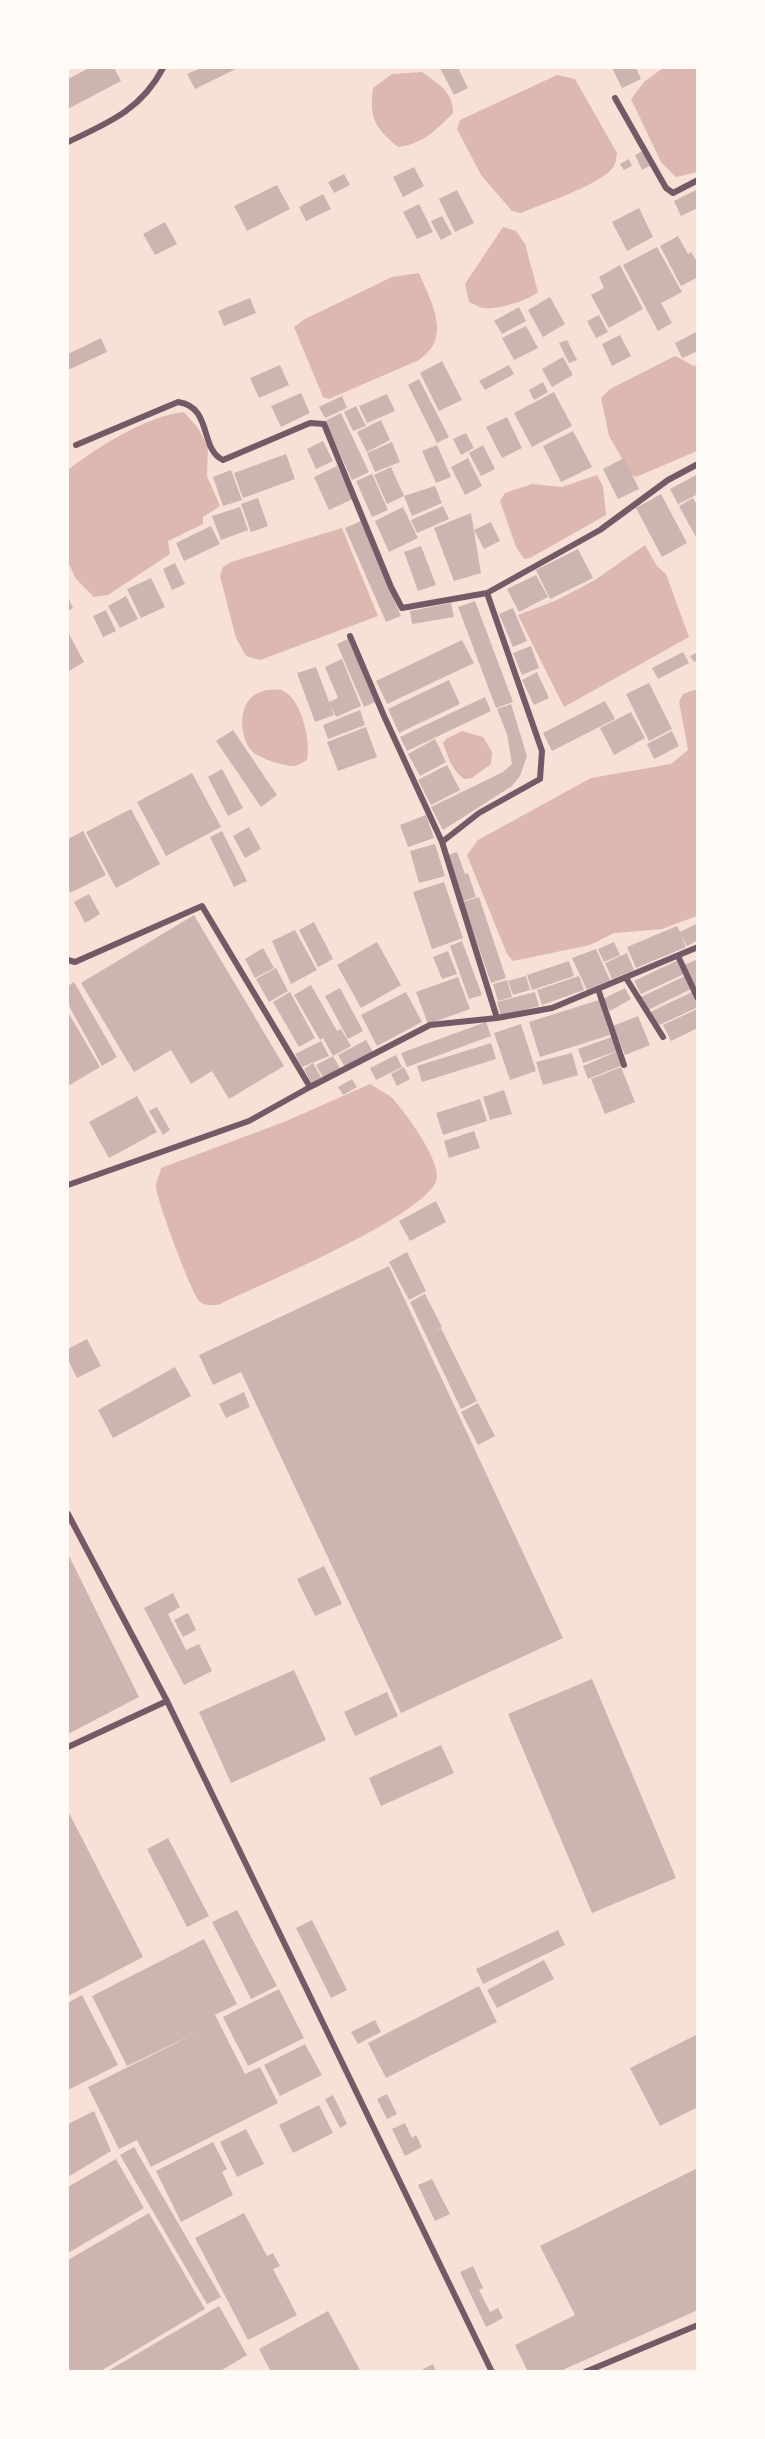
<!DOCTYPE html>
<style>
body{margin:0}
#map{position:relative;width:765px;height:2439px;overflow:hidden;background:#f7e1d7;font-family:Manrope,sans-serif}
canvas{display:block}
.frame{position:absolute;inset:0;border:69px solid #fffaf5;pointer-events:none}
</style>
<div id="map">
<canvas width="765" height="2439"></canvas>
<div class="frame"></div>
</div>
<script>
const context = document.querySelector('canvas').getContext('2d');
context.lineJoin = 'round';
function fillPath(path, color) { context.fillStyle = color; context.fill(path, 'evenodd'); }
function trace(path, color, width, dash) { context.strokeStyle = color; context.lineWidth = width; context.lineCap = dash ? 'butt' : 'round'; context.setLineDash(dash || []); context.stroke(path); }
fillPath(new Path2D(`
 M663 68H697V172L676 177 661 162 631 99 644 82Z
 M422 72C437 83 454 92 453 113 436 130 423 144 398 147 375 128 369 118 373 88L392 74Z
 M557 75 575 79 617 153C616 160 616 165 611 170 594 187 544 203 521 213L512 211 481 175 457 129 460 120Z
 M503 227 516 231 525 244 538 292C527 301 497 310 483 308 479 307 474 304 469 302L465 284Z
 M419 273C431 302 453 337 419 360L329 399 323 397 294 327 305 319 392 277Z
 M675 356 694 366 697 365V451L636 477 631 474 609 436 601 398 610 389Z
 M184 412 198 428 208 447 207 476 220 506 203 517V524L168 541 170 554 108 595 94 597 76 579 68 562V470C97 447 147 416 184 412Z
 M597 475 603 486 606 515 530 558 524 559 516 547 500 501 505 493 532 484 562 487Z
 M342 528 378 616 260 660 246 656 236 638 220 576 223 567 231 562Z
 M645 545 657 566 666 574 689 637 564 707 518 615 557 600 595 580Z
 M697 689V916L662 929 614 933 590 945 513 961 507 954 467 855 478 840 591 778 671 764 688 750 679 702 683 694Z
 M266 690C271 690 277 689 281 690 302 697 311 742 307 760 303 762 299 765 294 766 283 766 257 758 250 749 240 734 238 708 253 696 256 693 262 692 266 690Z
 M462 731 483 737 492 752 491 764 472 778 464 779C452 770 448 757 443 743L446 739Z
 M370 1084C377 1089 387 1093 393 1099 405 1112 444 1164 436 1182 418 1219 261 1284 218 1305 212 1305 205 1306 200 1302 191 1293 157 1200 156 1187 156 1181 160 1174 161 1168L284 1122Z`), '#dcb8b0');
fillPath(new Path2D(`
 M89 68H114L121 81 68 109V79Z
 M201 68H238L195 89 187 74Z
 M440 68H458L468 88 454 95Z
 M612 68H636L641 79 622 88Z
 M644 150 651 165 642 170 635 155Z
 M629 159 632 166 624 170 620 164Z
 M414 167 424 186 403 197 393 177Z
 M344 174 350 185 334 193 328 182Z
 M277 185 290 209 247 231 234 206Z
 M457 190 474 223 455 232 439 199Z
 M696 190 698 208 681 216 674 201Z
 M323 194 331 209 306 221 299 207Z
 M419 204 433 232 417 239 403 212Z
 M639 208 653 237 627 251 612 222Z
 M442 216 452 234 441 240 431 221Z
 M165 222 177 244 155 255 143 234Z
 M678 236 688 254 691 252 698 263V277L681 286 660 246Z
 M657 247 682 292 661 303 672 323 658 331 623 265Z
 M620 265 643 309 609 328 591 295 604 288 599 277Z
 M550 297 565 324 543 337 528 310Z
 M250 298 256 313 224 326 218 311Z
 M519 307 526 321 502 334 494 321Z
 M599 315 608 332 596 338 587 321Z
 M526 326 538 348 514 360 502 338Z
 M696 332 698 351 682 358 675 343Z
 M620 335 631 356 612 366 602 344Z
 M101 338 107 352 68 370V354Z
 M567 340 577 360 569 363 559 343Z
 M563 357 573 375 552 387 542 369Z
 M442 361 462 400 439 411 420 373Z
 M280 365 289 385 259 398 250 378Z
 M509 365 514 374 485 390 479 381Z
 M419 379 449 437 437 443 408 385Z
 M543 382 548 392 534 400 529 390Z
 M554 392 572 426 532 447 514 413Z
 M301 393 310 413 281 427 271 406Z
 M387 394 395 411 367 423 359 406Z
 M342 396 347 408 325 418 319 407Z
 M356 406 366 426 353 431 344 412Z
 M341 413 369 472 352 480 325 421Z
 M507 417 522 448 502 458 486 427Z
 M381 420 390 440 367 452 357 432Z
 M573 431 592 467 561 482 543 446Z
 M466 433 474 448 461 455 453 439Z
 M323 441 333 461 316 469 307 449Z
 M392 442 400 462 375 472 367 453Z
 M437 445 451 477 436 483 422 451Z
 M483 445 495 469 481 476 469 453Z
 M286 454 295 479 243 498 234 473Z
 M468 458 482 486 465 495 451 467Z
 M624 458 639 489 618 499 603 469Z
 M337 466 353 499 329 510 314 477Z
 M391 467 404 496 387 504 374 475Z
 M231 470 242 500 223 506 213 477Z
 M372 474 388 510 372 517 356 481Z
 M698 474V494L678 504 670 489Z
 M435 486 442 503 412 516 404 496Z
 M661 494 687 543 662 557 636 508Z
 M258 498 268 526 251 532 241 504Z
 M693 498 698 507V541L679 506Z
 M443 506 449 519 417 533 411 520Z
 M240 507 248 530 221 540 212 516Z
 M403 507 418 538 389 552 375 521Z
 M471 513 481 573 454 581 434 528Z
 M361 521 401 616 386 622 345 528Z
 M491 522 500 541 484 549 474 530Z
 M211 526 220 544 184 561 176 543Z
 M421 546 436 585 418 591 404 552Z
 M578 549 593 578 550 599 536 570Z
 M175 563 185 584 172 590 163 569Z
 M536 575 548 597 519 612 507 589Z
 M151 578 165 607 141 618 127 589Z
 M126 596 138 619 120 628 108 606Z
 M68 597 73 608 68 611Z
 M475 601 513 702 496 708 458 607Z
 M451 603 454 617 412 624 410 611Z
 M513 608 527 641 513 647 499 614Z
 M106 610 116 631 103 637 93 616Z
 M68 632 84 662 69 671 68 668Z
 M348 639 375 702 364 707 337 644Z
 M462 640 474 663 387 704 376 681Z
 M531 646 539 668 522 675 513 653Z
 M683 652 689 663 658 679 652 668Z
 M698 652V660L694 662 690 656Z
 M342 659 361 706 336 717 329 702 338 698 325 667Z
 M316 667 334 715 315 722 297 673Z
 M537 672 549 698 534 705 522 680Z
 M449 680 460 704 399 733 388 709Z
 M649 683 672 729 649 741 626 694Z
 M485 697 491 711 407 751 400 737Z
 M605 701 615 719 552 751 543 733Z
 M511 704 527 756 520 776 512 786 443 830 431 807 503 772 512 764 507 734 497 709Z
 M360 710 365 725 328 739 323 725Z
 M631 712 645 738 614 755 600 728Z
 M366 727 377 757 338 771 327 742Z
 M233 730 277 795 261 807 216 741Z
 M672 731 679 746 654 759 647 744Z
 M435 739 446 762 420 776 408 754Z
 M447 765 460 790 431 805 418 780Z
 M222 769 243 808 228 816 208 777Z
 M192 773 221 827 166 856 137 802Z
 M131 809 160 864 116 888 86 832Z
 M426 815 434 838 408 847 400 825Z
 M249 827 261 849 245 858 233 836Z
 M83 831 106 875 70 893 68 887V839Z
 M222 831 247 881 234 887 210 837Z
 M435 844 445 876 419 883 410 851Z
 M457 852 465 874 468 873 476 897 463 901 448 855Z
 M444 882 463 938 432 949 413 892Z
 M89 894 100 914 85 923 74 902Z
 M479 897 506 978 491 983 463 902Z
 M194 915 284 1066 229 1099 212 1071 191 1084 171 1050 134 1072 81 983Z
 M314 922 333 959 318 967 299 930Z
 M698 923V940L687 946 681 935 686 947 636 968 627 947 677 926 680 932Z
 M295 930 317 970 291 984 272 941Z
 M462 941 482 995 469 999 450 946Z
 M377 942 401 985 361 1008 337 965Z
 M614 942 620 955 604 962 598 949Z
 M263 948 274 968 255 978 245 959Z
 M596 949 610 980 587 990 572 958Z
 M448 951 457 974 442 979 433 957Z
 M627 953 634 970 612 979 605 963Z
 M698 959V993L684 965Z
 M678 960 684 974 641 994 634 981Z
 M569 961 574 976 532 990 527 975Z
 M276 968 288 991 269 1002 256 979Z
 M526 976 530 990 513 995 508 981Z
 M579 976 584 990 542 1005 537 990Z
 M685 976 691 989 648 1010 641 997Z
 M458 977 470 1009 428 1024 416 992Z
 M507 980 512 997 498 1001 493 984Z
 M74 982 117 1057 102 1066 68 1004V986Z
 M311 985 337 1031 341 1029 351 1046 333 1056 323 1038 320 1040 294 995Z
 M340 988 363 1031 348 1039 325 996Z
 M625 988 631 999 610 1011 603 999Z
 M290 992 315 1038 299 1047 273 1002Z
 M406 992 422 1022 377 1046 361 1015Z
 M535 992 539 1006 501 1016 497 1002Z
 M692 992 698 1007 657 1026 650 1012Z
 M599 1000 610 1035 540 1057 529 1022Z
 M697 1009 698 1028 671 1041 663 1025Z
 M68 1012 100 1067 68 1086Z
 M638 1016 650 1045 625 1055 613 1026Z
 M486 1022 491 1036 407 1067 401 1053Z
 M521 1024 536 1071 510 1080 494 1033Z
 M612 1037 617 1051 583 1063 578 1049Z
 M366 1040 373 1052 345 1067 338 1055Z
 M321 1041 329 1056 302 1067 295 1054Z
 M491 1043 496 1059 422 1082 417 1066Z
 M618 1051 623 1065 588 1079 583 1066Z
 M572 1053 578 1075 543 1085 536 1062Z
 M396 1055 402 1067 376 1080 370 1068Z
 M333 1056 341 1070 324 1079 316 1065Z
 M313 1063 322 1079 312 1084 304 1069Z
 M404 1067 410 1079 397 1086 391 1074Z
 M621 1067 635 1102 605 1114 591 1079Z
 M352 1079 357 1087 343 1095 338 1087Z
 M504 1090 512 1114 490 1120 483 1097Z
 M137 1096 157 1132 109 1158 89 1122Z
 M480 1099 487 1121 443 1135 436 1113Z
 M157 1107 170 1130 163 1135 149 1111Z
 M474 1131 480 1148 449 1158 444 1141Z
 M436 1201 446 1222 410 1241 399 1221Z
 M407 1252 426 1291 409 1300 389 1262Z
 M389 1266 563 1638 401 1713 241 1372 213 1385 199 1355Z
 M425 1294 442 1327 434 1331 441 1328 477 1401 461 1409 410 1302Z
 M87 1339 101 1366 77 1378 68 1360V1349Z
 M175 1367 191 1396 113 1438 98 1410Z
 M244 1392 250 1407 226 1418 219 1404Z
 M478 1403 495 1436 478 1445 461 1412Z
 M68 1554 139 1697 68 1734Z
 M324 1566 342 1604 315 1616 297 1579Z
 M173 1593 180 1607 168 1614 186 1650 199 1644 212 1671 184 1685 144 1608Z
 M188 1613 196 1630 183 1637 174 1620Z
 M294 1670 326 1740 231 1783 199 1712Z
 M592 1679 676 1878 592 1913 508 1714Z
 M387 1692 398 1716 355 1736 344 1712Z
 M441 1745 454 1773 381 1806 369 1778Z
 M68 1811 143 1957 68 1996Z
 M168 1838 209 1916 187 1927 147 1849Z
 M237 1910 277 1986 251 1999 212 1922Z
 M312 1920 347 1990 331 1998 296 1928Z
 M558 1930 565 1945 483 1984 476 1969Z
 M204 1939 237 2004 215 2015 245 2074 260 2067 278 2103 151 2167 137 2140 119 2149 88 2087 202 2030 127 2066 92 1996Z
 M544 1960 554 1979 497 2008 487 1990Z
 M479 1986 497 2022 386 2078 368 2043Z
 M279 1989 304 2038 248 2066 223 2017Z
 M82 1995 118 2065 68 2090V2003Z
 M375 2020 381 2032 358 2044 351 2032Z
 M698 2034V2107L660 2126 630 2068Z
 M305 2044 322 2075 280 2096 264 2065Z
 M387 2094 397 2114 387 2119 377 2099Z
 M333 2095 347 2124 340 2128 325 2099Z
 M319 2105 333 2133 293 2153 279 2125Z
 M94 2111 111 2151 68 2177V2124Z
 M405 2123 412 2138 416 2135 422 2147 405 2156 392 2129Z
 M246 2129 264 2164 237 2177 220 2142Z
 M213 2142 227 2169 222 2172 233 2195 181 2222 156 2171Z
 M134 2147 221 2297 207 2304 120 2155Z
 M116 2159 144 2208 68 2253V2187Z
 M698 2168V2310L558 2372H528L515 2345 575 2315 540 2246Z
 M432 2179 450 2214 435 2221 418 2185Z
 M149 2213 205 2309 99 2372H68V2260Z
 M244 2213 267 2256 273 2253 280 2266 273 2269 297 2315 248 2340 195 2238Z
 M473 2266 483 2288 479 2290 490 2312 498 2308 503 2318 486 2327 460 2272Z
 M219 2306 247 2355 219 2372H106Z
 M328 2311 361 2372H271L259 2349Z
 M433 2364 436 2372H418Z`), '#ccb4b1');
trace(new Path2D(`
 M615 98 666 188 673 193 698 180
 M68 142C108 123 141 110 163 68
 M76 445 178 402C213 407 199 449 223 460L310 423 324 424 391 587 402 608 487 593 600 530 668 480 698 464
 M487 593 542 751 540 779 479 813 442 842 497 1018
 M350 636 384 716 442 842
 M678 956 698 999
 M68 960 75 962 202 906 310 1087 430 1025 497 1018 552 1008 698 947
 M626 978 663 1037
 M598 989 624 1065
 M68 1185 249 1121 310 1087
 M68 1514 167 1701 492 2372
 M68 1747 167 1701
 M585 2372 698 2325`), '#755966', 6);
</script>
